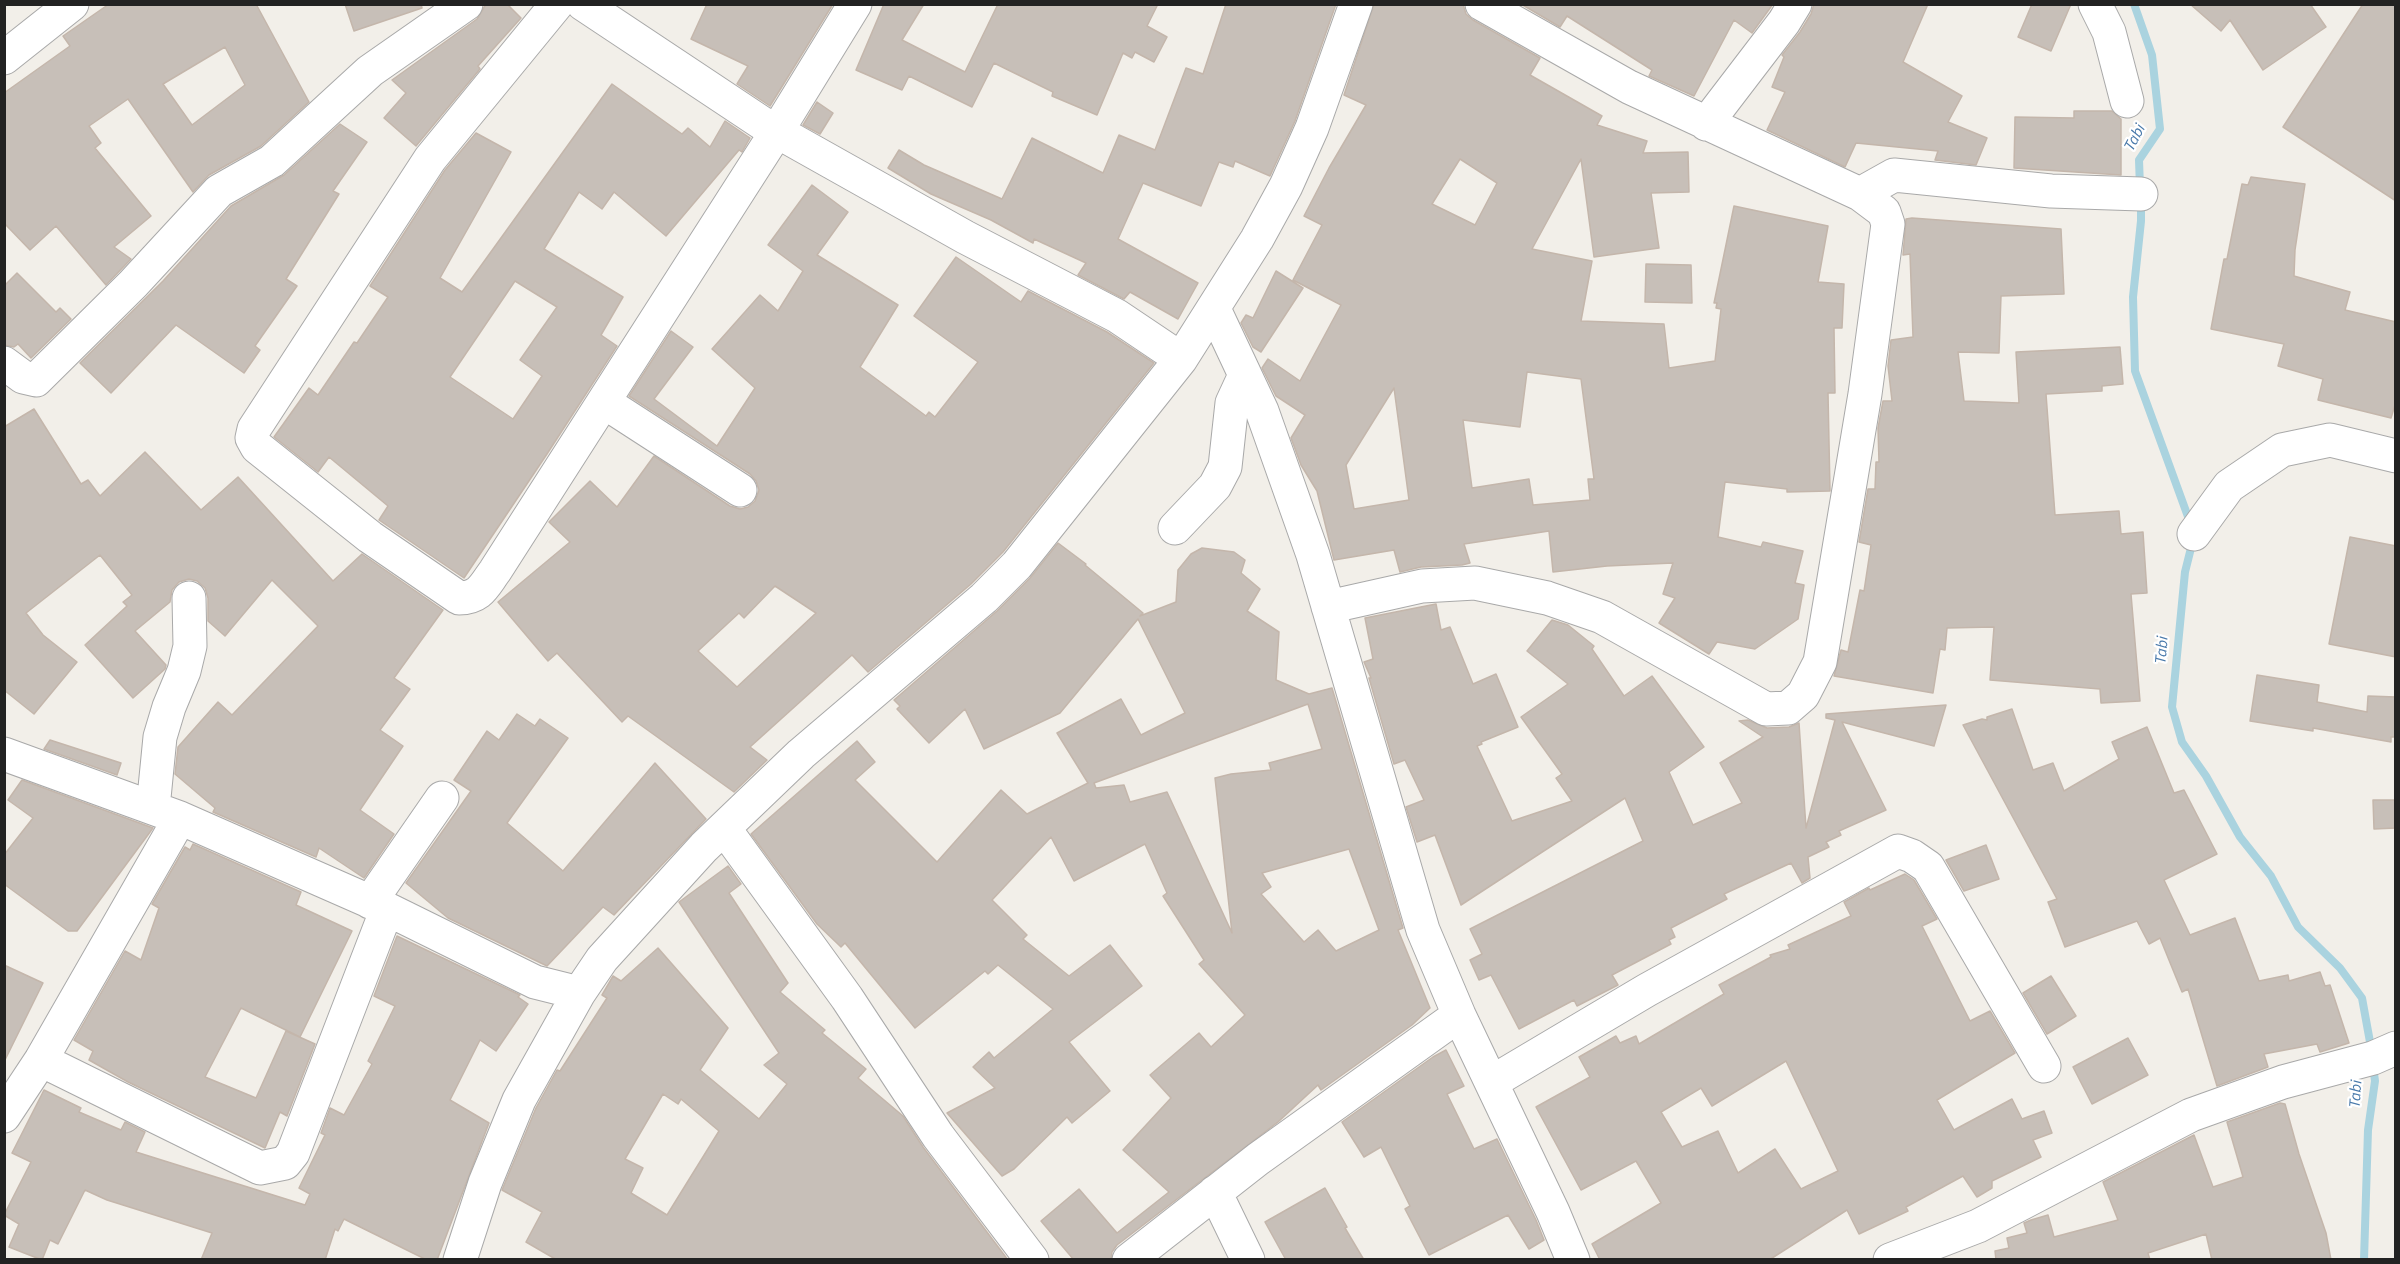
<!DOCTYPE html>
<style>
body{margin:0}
#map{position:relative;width:2400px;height:1264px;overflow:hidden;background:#f2efe9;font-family:"Source Sans 3",sans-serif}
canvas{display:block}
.frame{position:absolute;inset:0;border:6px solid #222;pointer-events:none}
</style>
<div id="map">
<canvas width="2400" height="1264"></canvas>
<div class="frame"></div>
</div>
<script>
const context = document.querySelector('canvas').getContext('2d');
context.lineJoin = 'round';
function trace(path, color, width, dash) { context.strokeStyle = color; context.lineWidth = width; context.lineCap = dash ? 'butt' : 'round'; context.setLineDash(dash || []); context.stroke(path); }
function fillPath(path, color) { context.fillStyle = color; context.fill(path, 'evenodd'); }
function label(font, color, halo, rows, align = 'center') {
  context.font = font + ' "Source Sans 3",sans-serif'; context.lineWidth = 4.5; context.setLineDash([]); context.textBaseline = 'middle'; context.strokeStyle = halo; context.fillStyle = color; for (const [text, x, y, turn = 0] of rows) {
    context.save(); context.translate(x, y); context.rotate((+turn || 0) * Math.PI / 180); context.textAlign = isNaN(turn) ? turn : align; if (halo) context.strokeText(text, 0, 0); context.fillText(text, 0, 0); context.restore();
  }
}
trace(new Path2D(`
 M2134 4 2152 55 2160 129 2139 160 2140 187
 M2141 200V221L2133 297 2135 371 2191 525
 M2193 540 2185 572 2172 707 2182 742 2206 776 2240 837 2271 876 2298 927 2340 968 2362 998 2372 1053
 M2364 1260 2368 1130 2375 1081 2373 1066`), '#aad3df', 8);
const building = new Path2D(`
 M109 4H256L309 102 261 146 209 175 193 192 128 99 89 126 101 143 95 148 151 216 114 247 131 259 106 285 56 226 30 250 4 223V93L70 46 63 36ZM225 47 245 85 192 125 163 84Z
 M345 4H421L422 8 354 31Z
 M486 4H507L521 18 478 66 480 69 416 146 384 118 406 93 392 80 477 19Z
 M707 4H833L770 106 737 84 748 66 691 39Z
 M884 4H924L902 40 965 72 998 4H1158L1147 26 1167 37 1154 62 1135 52 1132 58 1123 53 1097 115 1052 96 1053 92 994 63 972 107 909 76 902 90 856 70Z
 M1226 4H1336L1295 121 1270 176 1235 161 1233 167 1219 162 1201 206 1143 183 1118 239 1198 283 1178 319 1130 292 1124 299 1078 275 1086 263 1034 239 1033 243 991 220 931 194 888 168 899 150 924 165 1002 199 1032 138 1103 173 1119 135 1155 150 1186 68 1203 74Z
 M1374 4H1463L1466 14 1473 20 1540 58 1530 75 1602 116 1597 125 1647 141 1643 153 1688 152 1689 192 1651 193 1659 248 1594 257 1581 159 1532 249 1592 261 1581 321 1664 324 1669 368 1715 361 1721 309 1716 308 1717 303H1714L1734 206 1828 226 1818 282 1844 284 1842 328H1834L1835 393H1828L1830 491 1787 492V489L1725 482 1718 537 1761 547 1763 542 1803 551 1795 583 1804 585 1798 619 1755 649 1717 642 1709 654 1659 623 1675 598 1663 594 1673 563 1607 566 1553 572 1549 531 1464 544 1470 563 1462 565 1421 567 1400 572 1394 550 1334 560 1317 491 1301 465 1291 438 1305 415 1276 396 1262 368 1268 359 1300 381 1341 305 1293 280 1322 225 1304 216 1329 168 1366 105 1344 95ZM1460 159 1497 183 1475 225 1432 204ZM1527 372 1581 379 1594 479H1588L1590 500 1533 505 1529 479 1472 488 1463 420 1520 427ZM1394 388 1409 500 1354 509 1346 465Z
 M1521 4H1773L1752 33 1734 20 1694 96 1649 76 1652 70 1567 16 1560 27Z
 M1814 4H1928L1903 62 1962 96 1948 122 1987 138 1976 165 1935 160 1938 151 1856 143 1845 167 1767 130 1785 92 1772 87 1784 57 1782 55 1800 32 1811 14Z
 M2032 4H2071L2051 51 2018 37Z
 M2190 4H2310L2326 27 2263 70 2230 20 2221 31Z
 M2363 4H2396V201L2283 127Z
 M612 84 682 134 688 128 710 147 725 121 750 138 742 152 739 150 666 236 614 192 602 209 579 192 544 249 623 297 601 335 617 346 547 454 464 578 379 520 388 506 329 457 318 472 274 437 309 388 318 395 354 342 357 343 388 297 370 286 445 170 476 133 511 152 440 278 462 292ZM515 281 557 307 520 360 542 376 513 419 450 377Z
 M817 102 833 113 820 134 803 125Z
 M2074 111H2112L2121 119V175L2014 168 2015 117 2074 118Z
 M340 124 367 142 333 191 339 194 286 279 297 286 255 346 260 350 244 373 176 325 111 393 80 363 163 281 231 206 284 175Z
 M2251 177 2305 184 2295 250 2294 276 2350 292 2345 310 2396 322V402L2391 418 2318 400 2323 379 2278 366 2284 344 2211 329 2224 259H2227L2242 184 2248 185Z
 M812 185 848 212 817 255 898 305 860 367 926 416 929 412 935 417 978 362 914 316 956 257 1021 302 1028 291 1107 332 1154 363 1003 552 971 584 868 672 852 655 750 747 767 760 734 792 628 716 622 722 557 653 548 661 498 602 570 542 549 522 590 481 617 507 654 456 730 506 740 509 748 507 755 501 759 490 756 481 750 474 629 396 671 331 693 347 654 399 717 446 755 388 712 349 760 295 778 311 803 271 768 245ZM775 586 816 613 737 687 698 651 739 613 744 618Z
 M1912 218 2061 229 2064 294 2001 296 1999 353 1958 352 1964 401 2019 403 2016 352 2120 347 2123 384 2102 386V391L2046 394 2055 515 2119 511 2121 534 2143 532 2147 593 2131 594 2140 701 2101 703 2100 689 1990 680 1994 627 1947 628 1945 650 1940 649 1933 693 1834 676 1841 650 1848 652 1860 590 1864 591 1871 545 1859 542 1868 489H1875L1876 462H1879L1878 428 1883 401H1892L1888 366 1891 340 1913 337 1910 254 1903 255 1906 219Z
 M1646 264 1691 265 1692 303 1645 302Z
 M1276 271 1303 288 1261 352 1253 347 1241 323 1246 315 1253 318Z
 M17 273 56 312 60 308 71 319 31 358 18 344 14 347 4 345V286Z
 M34 409 81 484 88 480 100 496 145 452 201 510 238 477 333 581 362 554 443 610 394 678 410 689 380 730 403 746 360 810 394 834 364 878 319 848 316 857 213 812 215 808 175 774 178 747 218 702 232 715 318 626 272 580 225 636 208 621V598L205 588 197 581 189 579 179 582 172 590 170 602 135 631 166 665 165 669 133 698 85 645 127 606 123 602 132 595 100 555 26 613 43 635 77 662 34 714 4 690V427Z
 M2350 537 2396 546V657L2329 644Z
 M1058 543 1086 564 1085 565 1143 613 1140 616 1176 602 1178 570 1191 554 1202 548 1234 552 1245 560 1241 573 1260 589 1247 611 1279 632 1276 680 1309 694 1332 688 1403 928 1398 930 1430 1008 1412 1025 1321 1090 1318 1085 1278 1122 1117 1245 1112 1252 1111 1260H1074L1041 1221 1079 1189 1117 1233 1169 1192 1123 1150 1171 1098 1150 1075 1199 1033 1211 1047 1245 1015 1199 964 1204 960 1163 896 1167 893 1145 844 1074 881 1051 837 992 900 1027 935 1023 939 1069 976 1110 945 1142 986 1069 1042 1110 1091 1072 1123 1067 1117 1014 1169 1002 1176 947 1113 995 1088 973 1067 989 1052 994 1058 1053 1009 998 965 988 974 985 971 915 1028 845 943 841 947 817 924 751 834 857 741 875 762 855 780 937 862 1001 790 1027 814 1088 783 1057 733 1121 699 1141 735 1185 713 1138 619 1060 713 984 749 965 709 929 743 897 709 900 706 894 700 997 611 1030 578ZM1308 704 1322 749 1269 763 1271 770 1231 774 1215 778 1232 933 1167 792 1130 802 1124 785 1096 788 1094 783ZM1349 849 1379 930 1336 951 1318 930 1304 942 1261 894 1271 887 1262 873Z
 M1436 604 1441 630 1450 627 1473 684 1496 674 1518 727 1481 742 1482 744 1477 746 1512 821 1572 801 1556 778 1562 774 1521 717 1568 684 1527 651 1552 620 1568 625 1594 646 1592 649 1624 696 1652 676 1704 747 1669 772 1693 825 1742 803 1720 763 1763 737 1739 721 1748 720 1767 728 1789 727 1799 723 1806 828 1835 720 1826 718V714L1946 705 1934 746 1842 722 1886 810 1839 831 1841 835 1826 842 1829 847 1808 857 1810 878 1802 883 1791 863 1724 894 1727 899 1671 928 1675 937 1669 940 1671 944 1612 975 1618 985 1577 1006 1574 1000 1519 1029 1491 975 1479 980 1470 960 1482 954 1470 929 1643 841 1625 798 1461 905 1435 835 1417 842 1406 807 1424 800 1405 760 1394 764 1369 678H1371L1364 662 1373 659 1365 618Z
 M2257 675 2319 685 2317 702 2367 712 2368 696 2396 697V737H2391V742L2313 728V731L2250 721Z
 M2012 709 2033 770 2053 763 2064 791 2119 759 2112 742 2147 727 2174 793 2184 790 2217 854 2164 880 2190 935 2235 918 2259 981 2288 975 2289 981 2320 972 2325 986 2330 985 2349 1043 2320 1052 2317 1044 2264 1054 2268 1067 2217 1086 2188 989 2182 992 2160 938 2149 944 2137 921 2065 947 2048 902 2057 899 1963 725 1982 719 1987 720V717Z
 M517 714 535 726 540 719 568 738 507 823 563 871 655 763 706 819 614 915 603 907 547 966 448 918 406 883 471 791 454 780 487 731 499 740Z
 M50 740 121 763 117 775 44 749Z
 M22 780 153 828 77 931H68L4 884V855L33 818 8 800Z
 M2373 800H2396V828L2374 829Z
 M193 844 301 892 296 905 352 931 300 1037 241 1008 205 1077 256 1098 286 1031 315 1044 287 1116 280 1112 265 1148 128 1082 89 1060 93 1051 74 1040 125 951 141 960 159 908 152 904 185 847 190 850Z
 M1986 845 1999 879 1964 891 1946 860Z
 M728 866 741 884 729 893 788 983 780 992 825 1030 822 1033 866 1069 858 1078 903 1116 923 1147 1008 1260H557L526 1242 542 1212 502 1190 536 1108 557 1070 560 1071 607 998 602 995 613 976 621 981 658 948 728 1028 700 1070 759 1119 787 1084 764 1065 779 1053 679 902ZM663 1094 678 1104 681 1099 719 1131 667 1215 631 1193 643 1168 625 1159Z
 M1905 874 1914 880 1937 919 1922 926 1970 1021 1990 1011 2015 1053 1937 1100 1954 1130 2012 1099 2022 1119 2044 1111 2052 1133 2033 1140 2041 1157 1992 1181V1188L1977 1197 1963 1176 1906 1207 1908 1211 1859 1234 1847 1210 1769 1260H1600L1592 1244 1661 1203 1636 1161 1581 1190 1536 1107 1590 1077 1579 1057 1616 1036 1620 1043 1636 1036 1639 1044 1724 994 1719 985 1771 957 1770 955 1790 949 1788 945 1851 916 1844 902 1869 888 1870 890ZM1786 1061 1838 1171 1801 1189 1775 1149 1738 1173 1718 1131 1682 1147 1661 1112 1701 1088 1712 1106Z
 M397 936 520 995 518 997 528 1004 496 1051 480 1040 450 1100 489 1123 437 1260H427L344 1219 338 1231 335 1229 325 1260H201L212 1233 107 1200 85 1190 58 1244 50 1240 42 1260 9 1247 19 1224 4 1215 31 1162 12 1153 44 1090 81 1108 79 1112 121 1130 125 1122 145 1132 136 1152 305 1205 310 1194 299 1188 325 1135 321 1133 330 1108 344 1115 372 1064 368 1061 395 1006 374 996Z
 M4 965 43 983 4 1062Z
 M2051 976 2076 1016 2047 1034 2023 993Z
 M2128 1038 2148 1075 2092 1104 2073 1067Z
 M1446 1050 1464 1086 1447 1094 1474 1149 1497 1139 1536 1220 1544 1240 1529 1249 1508 1215 1429 1255 1405 1209 1410 1206 1381 1147 1364 1157 1342 1122 1433 1057Z
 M2280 1103 2285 1104 2299 1154 2326 1233 2331 1260H2212L2206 1234 2148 1253 2150 1260H1996L1995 1251 2009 1248 2007 1238 2027 1233 2024 1223 2031 1220 2048 1215 2054 1237 2118 1220 2103 1182 2194 1135 2213 1187 2243 1177 2227 1122Z
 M1325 1188 1347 1227 1345 1228 1364 1260H1286L1265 1222Z`);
fillPath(building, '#c7bfb8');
trace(building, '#c4b6ab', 1.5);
const minor = new Path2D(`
 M557 4 430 159 254 429 252 438 257 447 370 537 459 598C480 598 484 586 495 571L777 131 855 4
 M583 4 762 123 965 237 1117 316 1181 359
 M2095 4 2109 32 2127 101
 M4 58 72 4
 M1706 124 1784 22 1795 4
 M1860 194 1894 175 2051 191 2141 194
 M1214 309 1262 411 1313 555 1423 930 1459 1015 1553 1212 1573 1260
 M4 363 23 377 36 380 133 284 219 191 272 161 370 71 466 4
 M604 402 740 490
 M1175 528 1215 486 1225 467 1232 403 1245 375
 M2194 534 2229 486 2282 450 2330 440 2396 456
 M1328 607 1422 586 1475 583 1547 598 1602 617 1766 709 1788 708 1803 695 1820 662 1865 394 1888 224 1884 212 1860 194 1629 87 1482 4
 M4 754 180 818 387 909 535 982 579 993
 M153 808 160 737 169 707 184 671 190 646 189 598
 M724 828 847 998 938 1136 1032 1260
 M370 902 442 798
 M41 1060 260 1168 285 1163 293 1153 387 909
 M1492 1082 1647 990 1898 851 1912 856 1928 867 2044 1066
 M4 1116 41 1060 180 818
 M1215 1192 1248 1260
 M460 1260 485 1183 519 1100 579 993 602 959 704 847 801 754 984 598 1017 565 1181 359 1257 239 1286 186 1312 128 1356 4
 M1129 1260 1258 1159 1459 1015
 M1890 1260 1978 1226 2191 1115 2283 1082 2373 1058 2396 1048`);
trace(minor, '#a9a9a9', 35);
trace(minor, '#fff', 33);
label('italic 16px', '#4a7aab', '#fff', [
 ["Tabi",2136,138,-62],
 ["Tabi",2163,650,-85],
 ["Tabi",2357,1094,-86]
]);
</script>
